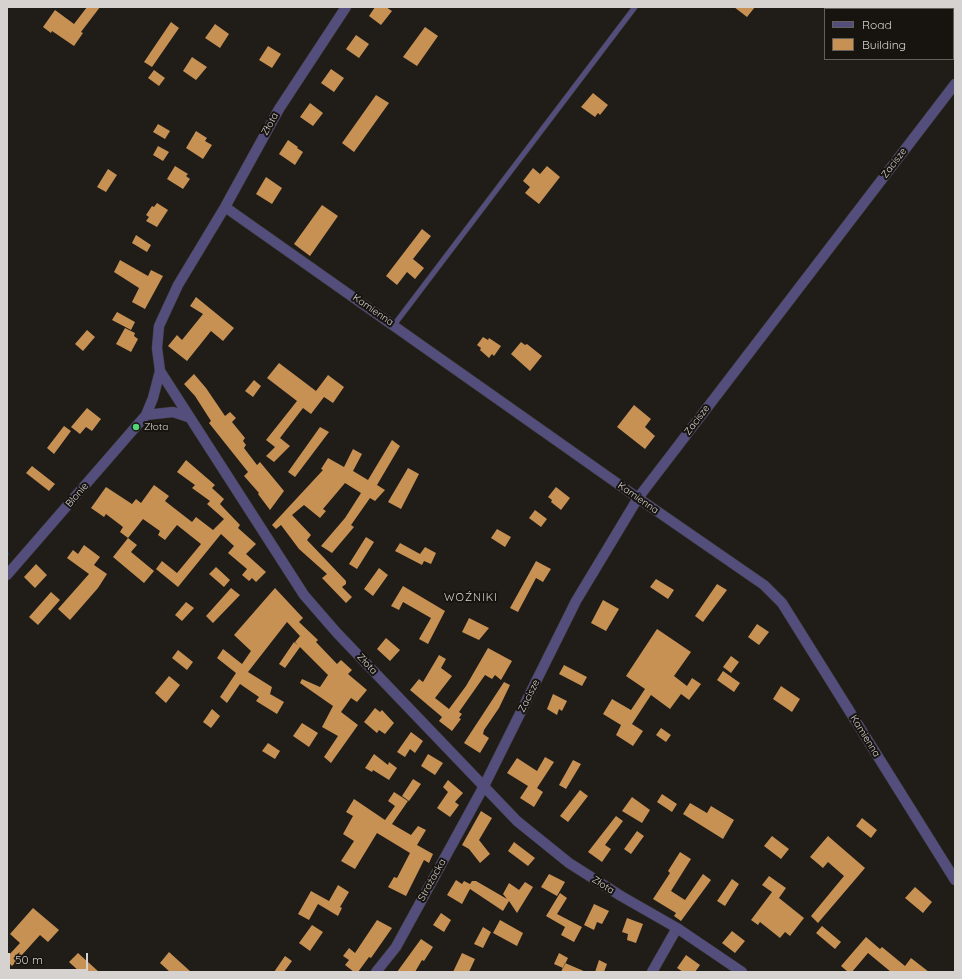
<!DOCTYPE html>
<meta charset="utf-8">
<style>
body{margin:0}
#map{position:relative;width:962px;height:979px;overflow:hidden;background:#201d19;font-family:Quicksand,sans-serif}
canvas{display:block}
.frame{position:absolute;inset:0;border:8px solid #d5d2cf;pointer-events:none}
.legend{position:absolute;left:824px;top:8px;width:130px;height:52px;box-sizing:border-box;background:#171410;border:1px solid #63605c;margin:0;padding:5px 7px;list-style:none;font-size:12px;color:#d5d2cf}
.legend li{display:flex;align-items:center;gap:8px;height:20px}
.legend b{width:20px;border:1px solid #63605c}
.scale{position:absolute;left:8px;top:953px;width:80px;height:18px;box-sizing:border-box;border:2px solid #d5d2cf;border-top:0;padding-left:5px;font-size:12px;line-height:14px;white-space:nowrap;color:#d5d2cf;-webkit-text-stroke:3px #171410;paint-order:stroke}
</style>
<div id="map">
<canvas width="962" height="979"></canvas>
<div class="frame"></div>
<ul class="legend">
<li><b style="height:5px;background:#534e7b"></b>Road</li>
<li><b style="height:11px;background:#c79154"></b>Building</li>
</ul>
<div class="scale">50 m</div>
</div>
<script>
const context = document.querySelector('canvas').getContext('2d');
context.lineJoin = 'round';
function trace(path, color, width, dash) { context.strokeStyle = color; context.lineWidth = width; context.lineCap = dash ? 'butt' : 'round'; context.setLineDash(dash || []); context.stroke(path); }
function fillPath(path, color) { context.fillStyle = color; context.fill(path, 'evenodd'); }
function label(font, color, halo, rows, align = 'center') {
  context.font = font + ' Quicksand,sans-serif'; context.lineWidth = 4; context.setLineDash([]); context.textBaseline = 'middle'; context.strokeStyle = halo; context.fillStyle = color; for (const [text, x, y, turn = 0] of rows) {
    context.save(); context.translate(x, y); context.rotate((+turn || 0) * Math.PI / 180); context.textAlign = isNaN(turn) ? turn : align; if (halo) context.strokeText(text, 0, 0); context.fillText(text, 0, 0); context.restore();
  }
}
trace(new Path2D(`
 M7 553 8 554`), '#0d324b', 3);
fillPath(new Path2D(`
 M87 7H100L81 32 83 33 74 46 52 31 51 33 43 27 55 10 74 24Z
 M375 7H386L392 11 381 25 369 16Z
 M734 7H755L747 17Z
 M171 22 179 28 152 67 144 62Z
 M215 24 229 34 220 48 205 38Z
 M425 27 438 36 417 66 403 57Z
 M356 35 369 44 359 58 346 49Z
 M268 46 281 54 272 68 259 60Z
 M192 57 207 67 196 80 183 71Z
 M331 69 344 78 334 92 321 83Z
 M154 70 165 78 159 86 148 78Z
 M593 93 608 105 600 115 598 113 595 117 581 107Z
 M376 95 389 103 354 152 342 143Z
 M310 103 323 113 313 126 300 117Z
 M158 124 170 131 165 139 153 132Z
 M196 131 207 138 205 141 212 145 203 159 186 148Z
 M288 140 298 147 297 148 303 152 295 165 279 154Z
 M158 146 169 152 163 161 153 155Z
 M175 166 188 174 186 176 190 179 183 189 167 179Z
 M547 166 560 177 539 204 525 193 530 187 523 181 533 168 540 174Z
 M108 169 117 175 106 192 97 187Z
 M266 177 282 188 272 204 256 194Z
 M157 203 168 210 157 227 146 221 149 217 146 215 152 206 154 207Z
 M322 205 338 216 310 256 294 244Z
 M422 229 431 236 413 259 424 268 415 279 407 272 397 285 386 276Z
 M136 235 151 245 147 252 132 243Z
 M120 260 148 276 151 270 163 276 145 309 132 302 139 288 114 272Z
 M196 297 234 328 223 341 211 331 187 361 168 346 177 335 182 340 203 314 190 306Z
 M117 312 135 322 131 330 112 320Z
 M125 328 135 333 134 336 138 339 131 352 116 344Z
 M87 330 95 337 83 351 75 344Z
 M483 337 488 340 489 338 501 346 494 356 492 354 489 358 480 350 481 348 477 345Z
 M521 342 525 345 527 344 542 356 530 371 511 354Z
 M279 363 316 391 328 375 344 387 333 403 324 397 311 414 303 408 280 438 290 446 274 462 266 456 275 447 266 440 297 401 267 378Z
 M194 374 206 388 225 416 230 412 236 418 232 422 245 438 243 441 246 445 244 448 257 465 260 462 284 491 270 510 258 494 259 493 244 476 248 472 209 423 211 421 195 396 184 384Z
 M254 380 261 386 253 397 245 391Z
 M634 405 651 419 645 427 655 436 645 449 617 427Z
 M87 408 101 419 92 431 86 427 80 434 71 427Z
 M64 426 71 431 54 454 47 448Z
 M320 427 329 432 295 477 288 472Z
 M392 440 400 446 377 485 385 490 375 501 370 498 351 525 354 527 332 553 321 546 345 518 361 493 345 483 323 509 326 511 320 518 304 505 292 515 311 535 307 540 346 581V584L342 587 352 597 346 603 322 578 327 574 299 549 281 525 276 529 272 525 323 470 321 469 328 458 344 467 353 449 362 454 353 471 368 480Z
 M186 460 215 485 212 488 224 499 220 504 240 525 238 528 256 544 246 554 266 572 256 582 252 578 249 581 242 575 247 569 228 553 234 546 221 534 178 587 156 569 162 561 177 573 201 544 177 525 165 540 158 535 160 531 143 519 128 538 120 532 123 527 106 514 104 517 91 508 106 487 132 504 136 499 141 503 154 485 169 496 165 501 192 522 196 517 213 530 224 519 207 504 210 501 192 488 195 485 177 472Z
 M32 466 55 484 49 491 26 473Z
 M408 468 419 474 401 509 388 502Z
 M556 487 570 498 561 510 551 502 552 500 548 497Z
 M535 510 547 519 541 527 529 518Z
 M497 529 511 537 505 547 491 538Z
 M366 537 374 542 357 569 349 564Z
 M128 538 137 545 131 552 154 571 144 583 113 557Z
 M400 543 420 554 425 547 436 553 431 564 424 561 422 565 395 551Z
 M84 545 100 557 94 565 107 574 98 588 70 620 58 609 89 574 67 558 73 550 78 554Z
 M536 561 551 569 543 582 536 578 518 612 510 608Z
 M36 564 47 575 35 588 24 577Z
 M216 567 230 580 224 587 209 574Z
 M379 568 388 575 373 596 364 589Z
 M656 579 674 590 668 599 650 587Z
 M717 584 727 590 703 622 695 616Z
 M403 586 445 611 428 644 419 639 431 618 403 602 399 610 391 606Z
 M231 588 240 595 213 623 206 616Z
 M275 588 303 618 299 622 318 640 316 642 337 664 341 660 352 670 348 674 367 690 357 702 351 698 341 712 358 725 331 763 324 757 338 736 322 727 333 706 300 683 302 679 320 687 328 675 300 647 285 668 279 664 294 642 298 645 295 642 300 636 287 622 248 672 272 687 270 694 284 702 277 714 256 701 259 697 240 684 227 703 220 697 236 673 217 658 223 649 242 664 251 651 234 635Z
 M51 592 60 600 38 625 29 617Z
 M603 600 619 609 606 631 591 623Z
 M186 602 194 608 182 621 175 615Z
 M469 618 489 628 479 640 462 632Z
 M757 624 769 632 759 645 748 637Z
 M657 629 691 652 674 676 687 686 692 678 701 684 689 700 681 694 670 709 651 695 632 724 643 731 633 746 616 735 621 725 603 714 612 699 631 710 645 689 626 676Z
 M386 638 400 650 390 661 377 649Z
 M488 648 512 661 501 680 495 675 492 679 485 675 459 712 462 714 459 718 461 719 452 731 439 721 442 717 410 690 419 679 423 682 439 655 446 659 441 668 452 676 435 698 449 709 466 686Z
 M178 650 193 662 187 670 172 658Z
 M731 656 739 662 731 673 723 667Z
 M564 665 587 677 582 686 559 674Z
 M723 671 740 683 734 692 717 680Z
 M169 676 180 685 166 703 155 693Z
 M504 682 510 685 499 708 484 730 483 734 489 738 480 753 464 743Z
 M781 686 800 699 792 712 773 699Z
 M553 694 567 701 562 711 559 709 557 715 547 709Z
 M375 708 380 712 382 710 394 723 385 734 379 730 377 733 364 722Z
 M212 709 220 716 211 728 203 722Z
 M302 723 318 733 309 747 293 736Z
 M661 728 671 735 666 742 656 735Z
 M411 732 423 741 415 753 410 749 405 757 397 752Z
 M268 743 280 751 275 759 262 751Z
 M374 754 388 765 389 762 397 768 389 780 373 770 372 772 365 768Z
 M428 754 443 763 435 775 421 766Z
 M545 757 554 762 537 788 543 792 534 807 520 798 528 786 507 773 517 758 537 771Z
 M573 760 581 764 566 789 559 785Z
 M413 779 421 784 409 801 402 796Z
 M448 780 463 793 455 802 459 805 450 817 437 808 448 792 443 787Z
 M580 790 588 796 568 822 560 816Z
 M394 792 408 801 392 824 411 835 418 826 426 830 417 845 433 854 429 863 424 860 406 896 388 887 394 877 397 878 410 853 377 833 355 869 341 861 354 841 343 834 353 816 346 812 354 799 385 820 395 806 388 801Z
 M662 794 677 804 672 812 657 802Z
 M632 797 650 810 642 823 622 811Z
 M690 803 707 813 711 806 734 820 723 839 683 814Z
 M481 811 492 818 479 840 490 854 480 863 469 849 462 845Z
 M616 816 623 821 605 845 611 849 602 862 588 852Z
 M862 818 877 830 871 838 856 826Z
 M637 831 644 836 631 854 624 849Z
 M772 836 789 849 781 859 764 846Z
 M828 836 865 868 818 923 811 916 844 876 828 862 823 868 810 857Z
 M514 842 535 858 528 866 508 851Z
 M680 852 691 859 671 891 685 900 703 874 711 880 681 921 674 916 676 913 653 899 670 873 668 871Z
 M549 874 565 882 557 896 541 887Z
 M769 876 786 888 779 898 804 918 790 936 785 932 780 938 760 922 758 925 751 920 772 892 762 885Z
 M732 879 739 884 725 906 717 901Z
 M456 880 462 884 464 881 470 884 472 881H476L507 899 503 894 509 883 519 890 525 882 533 887 517 913 509 901 503 911 470 889 462 904 447 895Z
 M338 885 349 892 340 907 342 908 338 916 318 904 309 920 298 914 311 891 329 901Z
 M915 887 932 902 923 913 905 898Z
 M560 893 567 898 557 914 582 927 574 942 561 935 565 927 546 916Z
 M594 904 609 911 602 924 597 922 594 930 584 925Z
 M33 908 59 930 48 942 40 935 12 966 7 961V957L20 943 10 934Z
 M441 913 451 920 444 932 433 925Z
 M627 918 643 924 636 943 627 940 628 934 622 932Z
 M377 920 392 928 371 958 369 957 358 972H354L345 965 349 960 343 956 349 948 355 953Z
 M500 920 523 933 517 946 493 933Z
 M312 925 323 932 310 951 299 943Z
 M822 926 841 942 835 949 816 933Z
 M483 927 491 932 483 948 474 944Z
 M732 931 745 941 735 953 722 943Z
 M866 937 880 949 882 947 905 966 911 958 929 972H891L868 953 852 972H848L841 966Z
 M421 939 433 947 424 961 422 960 415 972H397Z
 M169 952 191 972H170L160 963Z
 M78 953 99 972H80L69 962Z
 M462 953 475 959 469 972H453Z
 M559 953 568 958 563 968 554 964Z
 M686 955 700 965 695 972H683L677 968Z
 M285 956 292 961 284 972H274Z
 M599 960 607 964 604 972H595Z
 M565 963 586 972H561Z`), '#c79154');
const lane = new Path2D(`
 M394 325 635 7`);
const street = new Path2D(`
 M346 7 279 109 225 207 178 285 159 326 157 348 160 371 304 595 337 633 517 821 569 863 621 896 677 928 742 972
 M225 207 638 498 764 585 782 603 955 880
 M146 415 173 412 188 417
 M7 575 146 415 153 398 160 371
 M376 972 396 947 484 786 576 601 638 498 955 84
 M652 972 677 928`);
trace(lane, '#3d3a36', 6);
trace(street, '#3d3a36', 11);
trace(lane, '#534e7b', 5);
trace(street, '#534e7b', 10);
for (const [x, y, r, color] of [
 [136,427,4,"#4fd675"]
]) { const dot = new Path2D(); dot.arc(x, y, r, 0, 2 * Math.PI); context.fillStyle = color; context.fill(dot); trace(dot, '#171410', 1.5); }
label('10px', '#d5d2cf', '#171410', [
 ["Złota",270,124,-61],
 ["Zacisze",894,163,-53],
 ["Kamienna",373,310,35],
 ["Zacisze",697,420,-53],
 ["Błonie",77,495,-49],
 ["Kamienna",638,498,35],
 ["Złota",367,664,46],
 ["Zacisze",529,696,-63],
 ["Kamienna",865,736,58],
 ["Strażacka",432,880,-61],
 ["Złota",603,885,33]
]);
label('10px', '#d5d2cf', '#171410', [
 ["Złota",144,427]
], 'left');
context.letterSpacing = '1px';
label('11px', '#d5d2cf', '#171410', [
 ["WOŹNIKI",471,598]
]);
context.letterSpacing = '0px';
</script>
